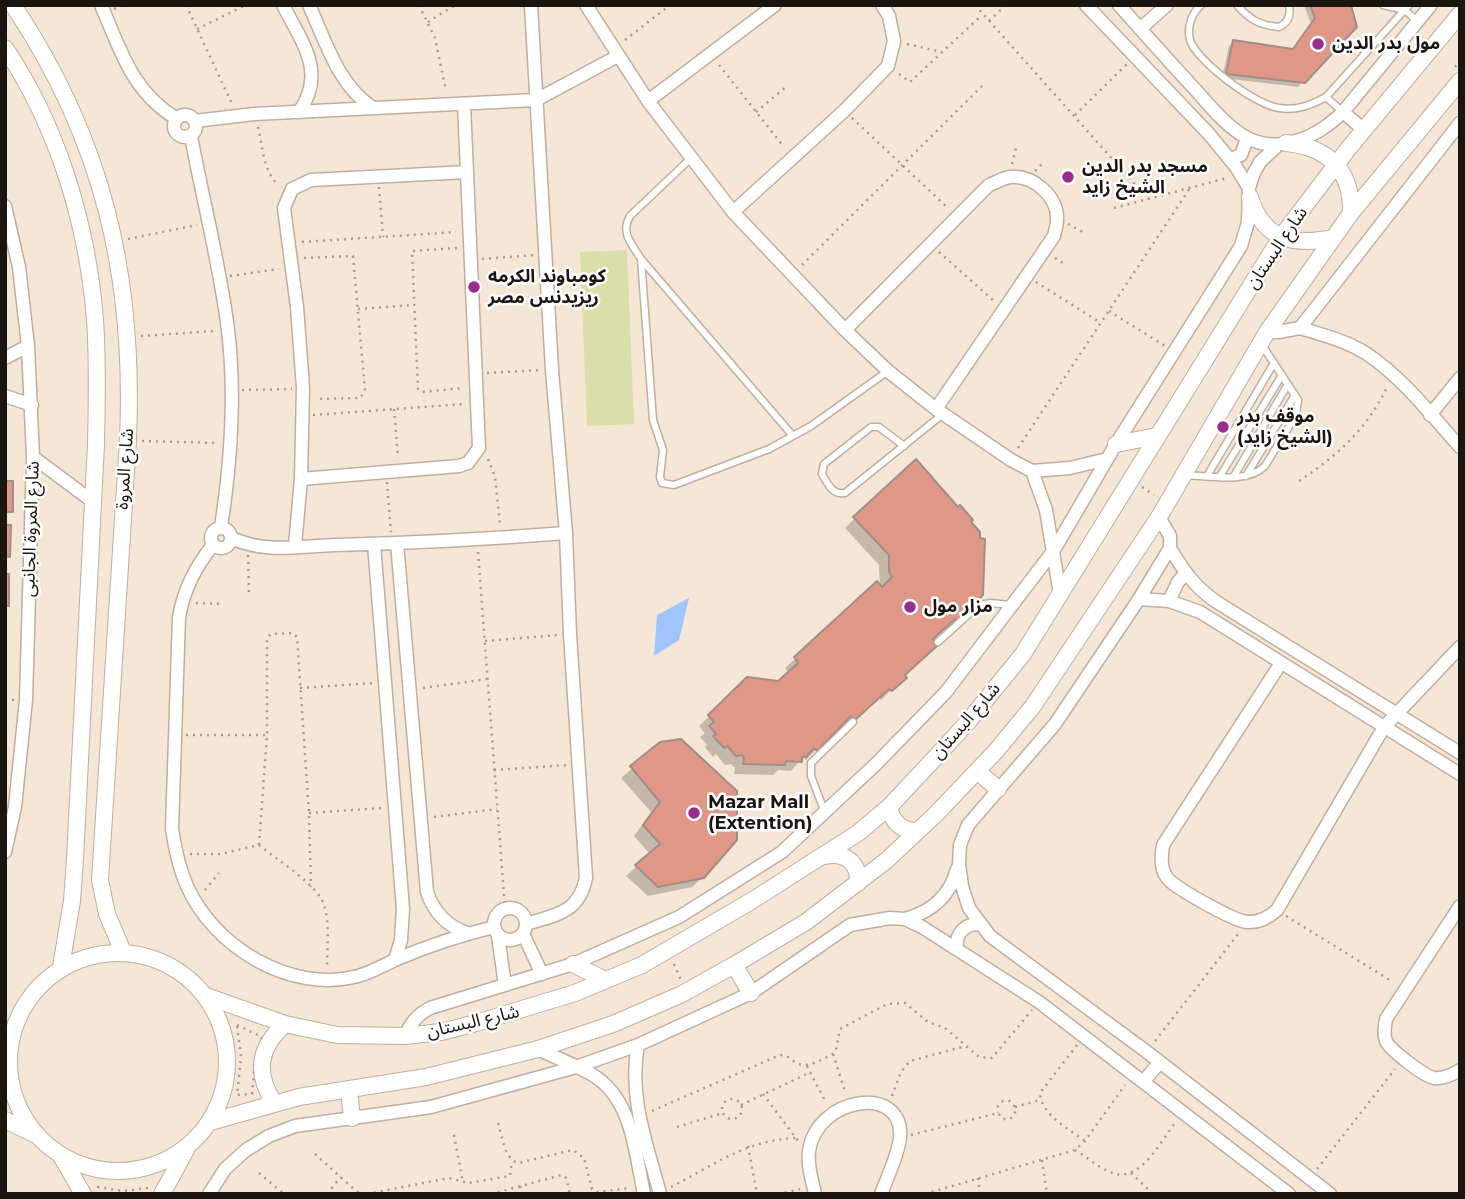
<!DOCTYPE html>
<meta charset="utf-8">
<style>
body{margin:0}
#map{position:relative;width:1465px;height:1199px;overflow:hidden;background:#f6e6d6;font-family:Montserrat,sans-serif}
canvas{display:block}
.frame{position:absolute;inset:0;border:7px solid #1a150f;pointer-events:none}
</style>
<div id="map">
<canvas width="1465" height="1199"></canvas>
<div class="frame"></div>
</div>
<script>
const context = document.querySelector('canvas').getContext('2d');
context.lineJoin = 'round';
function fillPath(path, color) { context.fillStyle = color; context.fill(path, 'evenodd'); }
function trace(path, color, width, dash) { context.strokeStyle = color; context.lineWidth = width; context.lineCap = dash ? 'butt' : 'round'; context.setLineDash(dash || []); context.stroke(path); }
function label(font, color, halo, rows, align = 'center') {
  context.font = font + ' Montserrat,"Noto Sans Arabic",sans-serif'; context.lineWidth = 5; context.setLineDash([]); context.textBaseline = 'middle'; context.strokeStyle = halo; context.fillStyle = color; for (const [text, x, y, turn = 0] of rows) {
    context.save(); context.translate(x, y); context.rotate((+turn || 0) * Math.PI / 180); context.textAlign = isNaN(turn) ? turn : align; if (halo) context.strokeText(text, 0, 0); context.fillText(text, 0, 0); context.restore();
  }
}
fillPath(new Path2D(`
 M627 250 634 424 587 426 580 252Z`), '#dadfaa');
fillPath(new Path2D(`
 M689 598 679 640 654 656 657 615Z`), '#a0c5fd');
fillPath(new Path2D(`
 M1304 5H1349L1355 26 1298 87 1222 78 1229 46 1233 42 1292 51 1311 24Z
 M854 519 969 522 981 594 947 630 944 627 931 640 894 687 881 700 878 698 844 729 840 724 806 760 803 757 791 771 778 770 773 775 734 774 735 768 731 764 725 765 716 754 713 757 705 747 707 745 700 737 705 733 699 726 748 679 779 683 789 673 785 668 795 659 877 584 880 587 879 565 845 528Z
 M661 744 703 877 692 887 648 896 626 876 650 854 634 836 651 812 621 778Z`), '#0003');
const building = new Path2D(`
 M1310 5H1351L1357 27 1305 83 1226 74 1233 40 1293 49 1315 18Z
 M916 459 958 507 960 505 973 520 971 522 980 532V538L985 539 983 595 958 622 955 619 933 639 938 645 905 675 907 678 892 691 889 689 855 720 851 716 817 751 814 748 806 757H802V762L786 761 785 765 743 764 744 758 742 755 736 756 727 746 724 748 713 736 716 734 709 726 714 722 708 715 747 677 778 681 798 663 794 657 877 581 882 587 892 577 889 572V555L853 517Z
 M5 481H13V512H5Z
 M5 525H11L10 557 5 556Z
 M5 574H9V606H5Z
 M681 739 737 791V840L704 878 658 887 635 865 660 844 643 825 660 802 630 766 660 742Z`);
fillPath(building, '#df9888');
trace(building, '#a38d88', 2);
const service = new Path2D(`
 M1201 5C1191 14 1187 27 1190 40 1196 61 1257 106 1279 108 1297 111 1311 105 1326 97L1409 5
 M1237 5C1250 20 1259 25 1279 27 1288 23 1291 15 1289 5
 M1383 5 1405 10 1417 21
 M1326 97 1343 112
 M690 159 630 216C620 233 632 244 641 259L793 436
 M641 259 653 420 663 450 660 477 662 483 674 485 769 449 811 426 888 371
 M904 446 879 427H871L824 464 822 474C828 484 832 495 845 493L943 414
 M1186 475C1209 476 1247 484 1265 466L1296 415 1298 400 1262 345
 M1207 476 1274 363
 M1220 476 1282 375
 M1234 476 1288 384
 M1246 476 1295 395
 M938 642 979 605 991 603 1010 605
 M824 810 811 776V763L853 722`);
const minor = new Path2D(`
 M101 5C121 51 132 92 177 119
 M283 5C302 43 327 72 299 112
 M309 5C326 42 338 85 373 108
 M586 5 648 101 733 212 845 330 888 371 936 409 1011 460 1032 471 1070 468 1107 459
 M1086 5 1209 134 1236 167 1249 188
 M1119 5C1143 32 1167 59 1192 86 1218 114 1244 153 1288 143 1311 138 1326 128 1343 112L1431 5
 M1140 29 1167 5
 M648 101 775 5
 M1343 112 1364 130
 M174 126a11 11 0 1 1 22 0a11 11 0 1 1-22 0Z
 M195 121 254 114 536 100 618 56
 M191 136C203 201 220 265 228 330 236 396 231 462 221 527
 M1231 159 1241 155 1247 139
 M5 206 19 267 28 346 33 457 26 700 15 807 5 852
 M733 212 844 111 888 66 894 41 889 16 882 5
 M1300 328C1323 335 1347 341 1367 354 1403 378 1431 415 1460 447
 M845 330 989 185C995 183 1003 178 1010 177 1033 175 1058 196 1057 220 1057 225 1055 231 1054 236L936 409
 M1267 332H1278L1300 328 1460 123
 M5 358 28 346
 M5 396 32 405
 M1430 415 1460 378
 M33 457 92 501
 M1032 471 1046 510 1060 594
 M301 479 459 466 468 463 479 448 464 104
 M1159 517 1170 536V548L1139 599 1055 724 968 825 960 845 959 864 962 886 969 908 990 936 1147 1052 1330 1194
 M211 538a10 10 0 1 1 20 0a10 10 0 1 1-20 0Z
 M231 538C268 554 297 546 336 545 413 543 489 539 566 533
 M397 543 427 892C434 913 447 926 467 933
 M374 544 403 909 401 940 395 960
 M213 545C195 567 184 589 179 617L172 829C175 849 179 868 187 886 214 947 291 994 358 976 372 972 384 965 397 959 428 946 461 935 494 927
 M295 546 301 479 303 388 297 307 284 208 292 189 311 180 467 172
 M1170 548C1183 570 1194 586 1215 601L1460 753
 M1139 599 1169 601 1200 612 1460 774
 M1169 601 1178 582 1185 574
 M1281 663 1163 845C1161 858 1160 872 1170 881 1180 890 1235 922 1248 922 1259 923 1269 917 1277 910L1384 727 1460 647
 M1460 906 1386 1019C1385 1027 1383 1034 1386 1041 1390 1050 1424 1076 1434 1078 1443 1079 1452 1075 1460 1070
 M494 924a16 16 0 1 1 32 0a16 16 0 1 1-32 0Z
 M905 919C931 912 950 896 957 869
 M526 924C556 915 579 913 586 878L570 634 566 533 552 370 531 5
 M523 934 542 974
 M498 936 505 985
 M957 949C955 934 964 924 979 924
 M405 1036C411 1023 417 1015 430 1008L573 964 679 917 782 852 876 764 946 692 1054 550 1116 444 1241 246 1248 222 1249 188 1253 175 1260 162 1277 146
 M638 1045C628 1097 647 1144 660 1194
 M538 1049C556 1058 576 1065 593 1075 633 1100 635 1153 644 1194
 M1143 1082 1160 1062
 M209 1194 225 1169 246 1150 269 1136 295 1126 431 1107 576 1067 638 1045 751 993 850 925 890 918 905 919 922 927 1039 1002 1289 1194
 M815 1194C812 1180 807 1165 809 1151 817 1096 904 1084 900 1137 899 1153 887 1178 881 1194`);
const tertiary = new Path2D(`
 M13 5C104 141 135 278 128 440L100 880 107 914 123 952
 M5 48C58 126 88 227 95 320 98 361 97 402 96 444L75 859 72 901 61 967
 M1286 143C1328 147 1352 170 1351 213
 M1250 197C1263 240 1293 246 1333 238
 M1116 444 1157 436
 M977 771 998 789
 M889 807C892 822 901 831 917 831
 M824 856C844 852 859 861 858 883
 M9 1062a109 109 0 1 1 218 0a109 109 0 1 1-218 0Z
 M573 964 605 980
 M734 965 751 993
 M206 996 285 1024 337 1035 405 1036 441 1032 476 1023 575 993 642 965 753 900 858 833 889 807 933 760 967 723 1023 654 1281 237 1348 149 1460 14
 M349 1090 352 1118
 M274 1103C255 1073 258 1048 285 1024
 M5 1120 34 1134
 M210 1122 299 1097 426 1077 538 1049 613 1024 682 994 734 965 806 922 887 860 936 814 996 751 1033 706 1159 517 1267 332 1351 213 1460 81
 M61 1156 83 1194
 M162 1194 186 1150`);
trace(service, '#bfafa0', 9);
trace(minor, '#bfafa0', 15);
trace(tertiary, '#bfafa0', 18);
trace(new Path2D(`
 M186 5 233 106
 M419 5 435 38 446 91
 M975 5 1148 199
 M114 9 123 5
 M989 21 1006 5
 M428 22 455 5
 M197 29 246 5
 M625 40 670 5
 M907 44 942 52
 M719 65 784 147
 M1455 67 1460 61
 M899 74 910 82 982 15
 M756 112 787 86
 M1075 115 1127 64
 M852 118 949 209
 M258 127C262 144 264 175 279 185
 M1012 164 1016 148
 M1035 171 1043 163
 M379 187 383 237
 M1114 208 1227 178
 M1068 224 1083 232
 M128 239 197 225
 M302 242 456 232
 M457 248 412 251 418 389 422 392 464 388
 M939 252 994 301
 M304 258 353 256 365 391 360 398 316 399
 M1055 258 1064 264
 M482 259 535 255
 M802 265 984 84
 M230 276 279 269
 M1036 282 1101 323
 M358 309 413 305
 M1109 311 1165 346
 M141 336 215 331
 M487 373 540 370
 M242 390 292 389
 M394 409 398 458
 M313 415 464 404
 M142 441 219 443
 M1018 448 1190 188
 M488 459 495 477 500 524
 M1299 481C1337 456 1367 429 1387 387
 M387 482 391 532
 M1142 487 1154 495
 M478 552 505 909
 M248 555 249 594
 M196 603 223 604
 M485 641 558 635
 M300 688 374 683
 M423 688 488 679
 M5 699 15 700
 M186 735H267
 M494 770 568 765
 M309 813 383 808
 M434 817 497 809
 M259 845 267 735V638L271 634 293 633 297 637 309 813 311 887
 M259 845C277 860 317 884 324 905 330 923 327 947 327 966
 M190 854H221L259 845
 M205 890 219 873
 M1286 916 1393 982
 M674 964 681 980
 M237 1025 262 1037 255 1063 252 1094 237 1095 241 1057Z
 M1155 1041 1239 933
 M1077 1045 1040 1093C1041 1115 1069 1129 1085 1141
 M833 1054 846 1094
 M807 1066 826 1103
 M763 1094 799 1142
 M892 1096 901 1072 910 1061 966 1046
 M722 1109a10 10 0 1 1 20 0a10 10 0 1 1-20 0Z
 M741 1105 811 1072
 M1015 1107 1040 1100
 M652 1111 780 1055C787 1055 789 1058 795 1062 807 1070 822 1059 833 1054L836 1050 840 1029 887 1004 905 1003 928 1022 945 1028 979 1057 992 1058 1032 1010
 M498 1123C502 1135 504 1159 518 1163L573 1150 584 1158 592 1189 597 1192 630 1188
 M677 1127 723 1113
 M454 1135 463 1183
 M911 1135 998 1113 1003 1119H1010L1015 1114V1107L1010 1101H1003L998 1106V1113
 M748 1146 757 1194
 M1075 1150C1087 1157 1100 1169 1113 1173 1140 1183 1161 1141 1175 1123
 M315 1154 356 1191 363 1194
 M1042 1160 1047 1194
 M1317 1169 1395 1069
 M259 1173 284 1194
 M1131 1173 1153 1194
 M978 1178 980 1194
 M520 1186 522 1194
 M671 1187C714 1165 746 1140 796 1138
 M101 1194 98 1187 123 1191 148 1188
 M327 1194 341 1177
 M367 1194 449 1178 468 1183 510 1176 512 1161
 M491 1194 562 1175 566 1178 570 1194
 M778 1194 800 1189
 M925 1194 1075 1150 1085 1141 1125 1085`), '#a79b8e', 2.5, [2, 5]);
trace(service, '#fff', 6);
trace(minor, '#fff', 12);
trace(tertiary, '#fff', 16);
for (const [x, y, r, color] of [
 [1318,44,7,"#992c8d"],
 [1068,177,7,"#992c8d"],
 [474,287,7,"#992c8d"],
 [1223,427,7,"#992c8d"],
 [910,607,7,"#992c8d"],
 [694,813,7,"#992c8d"]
]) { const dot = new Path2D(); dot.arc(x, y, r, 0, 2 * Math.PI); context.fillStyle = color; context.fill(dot); trace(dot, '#fff', 2.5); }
label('bold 18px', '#1a150f', '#fff', [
 ["مول بدر الدين",1332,44],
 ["مسجد بدر الدين",1082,167],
 ["الشيخ زايد",1082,188],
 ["كومباوند الكرمه",488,277],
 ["ريزيدنس مصر",488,298],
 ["موقف بدر",1237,417],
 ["(الشيخ زايد)",1237,438],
 ["مزار مول",924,607],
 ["Mazar Mall",708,803],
 ["(Extention)",708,824]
], 'left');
label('18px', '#1a150f', '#fff', [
 ["شارع البستان",1277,248,-56],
 ["شارع المروة",125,469,-86],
 ["شارع المروة الجانبى",31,529,-88],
 ["شارع البستان",966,721,-49],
 ["شارع البستان",473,1022,-13]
]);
</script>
